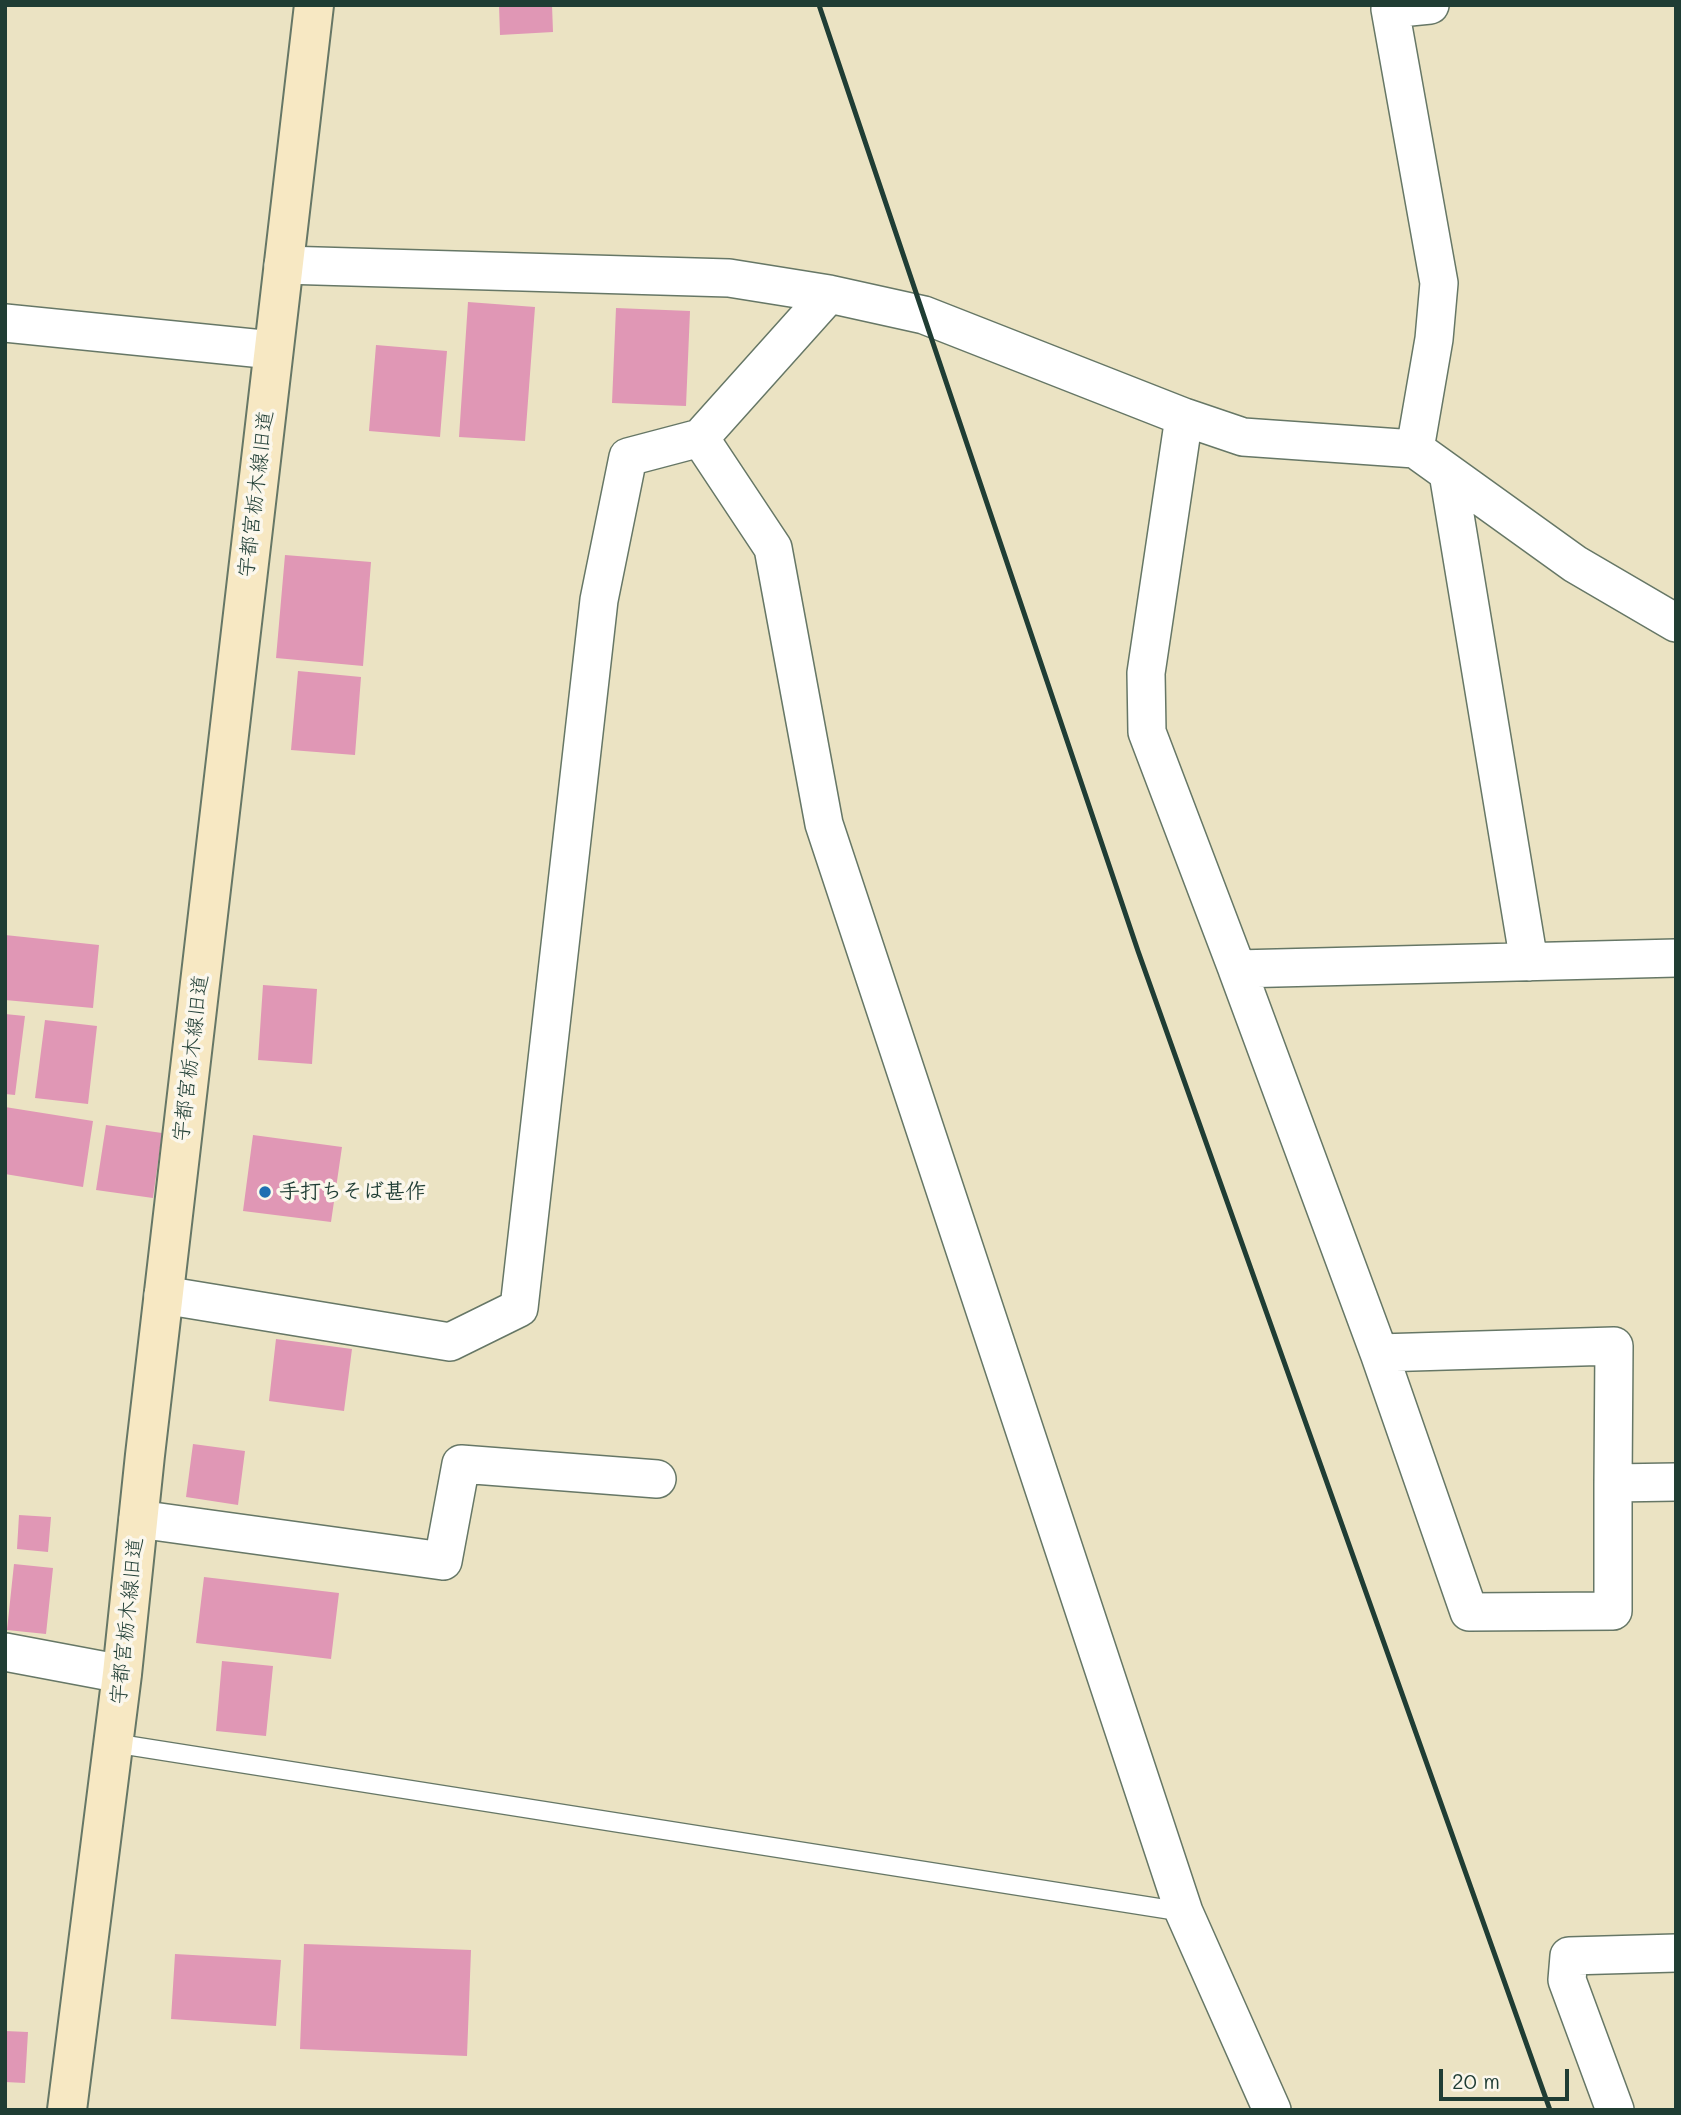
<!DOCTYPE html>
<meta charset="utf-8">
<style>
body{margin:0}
#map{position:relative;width:1681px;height:2115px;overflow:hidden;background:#ebe3c3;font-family:Mali,sans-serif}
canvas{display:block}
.frame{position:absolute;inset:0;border:7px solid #1f3d34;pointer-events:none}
.scale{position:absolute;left:1439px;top:2069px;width:130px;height:32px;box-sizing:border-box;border:4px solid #1f3d34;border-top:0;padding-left:9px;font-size:21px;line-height:24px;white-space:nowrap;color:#1f3d34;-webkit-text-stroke:5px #fbf7ec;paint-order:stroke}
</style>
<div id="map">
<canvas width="1681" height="2115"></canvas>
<div class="frame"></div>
<div class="scale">20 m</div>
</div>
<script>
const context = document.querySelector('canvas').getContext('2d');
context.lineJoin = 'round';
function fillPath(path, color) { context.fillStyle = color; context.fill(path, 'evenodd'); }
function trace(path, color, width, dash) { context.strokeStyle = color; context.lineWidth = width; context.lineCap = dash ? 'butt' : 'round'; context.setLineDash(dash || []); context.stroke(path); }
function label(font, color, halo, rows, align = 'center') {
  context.font = font + ' Mali,"Klee One",sans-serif'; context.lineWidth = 7; context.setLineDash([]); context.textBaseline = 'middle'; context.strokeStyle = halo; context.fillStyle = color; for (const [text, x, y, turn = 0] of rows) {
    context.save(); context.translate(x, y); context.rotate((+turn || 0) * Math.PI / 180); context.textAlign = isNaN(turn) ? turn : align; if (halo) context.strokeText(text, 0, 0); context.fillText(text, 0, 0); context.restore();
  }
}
fillPath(new Path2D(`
 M499 5H552L553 32 500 35Z
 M468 302 535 307 525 441 459 437Z
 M616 308 690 311 686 406 612 403Z
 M376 345 447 351 440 437 369 431Z
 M285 555 371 562 363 666 276 658Z
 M298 671 361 677 355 755 291 750Z
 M5 935 99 945 93 1008 5 1000Z
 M263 985 317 989 312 1064 258 1060Z
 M5 1014 25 1016 15 1095 5 1094Z
 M45 1020 97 1026 88 1104 35 1098Z
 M5 1107 93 1121 83 1187 5 1174Z
 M106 1125 162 1133 153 1198 96 1190Z
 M253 1135 342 1147 331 1222 243 1211Z
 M276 1339 352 1349 344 1411 269 1401Z
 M193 1444 245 1451 238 1505 186 1497Z
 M19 1515 51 1517 48 1552 17 1549Z
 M14 1564 53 1568 46 1634 7 1630Z
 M204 1577 339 1593 331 1659 196 1643Z
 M222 1661 273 1666 266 1736 216 1731Z
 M304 1944 471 1950 467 2056 300 2049Z
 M175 1954 281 1960 276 2026 171 2019Z
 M5 2031 28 2032 25 2083 5 2082Z`), '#e097b5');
const lane = new Path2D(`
 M113 1743 1184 1912`);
const street = new Path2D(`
 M283 265 729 278 829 294 924 315 1184 417 1243 437 1415 449 1575 564 1676 623
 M5 323 273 350
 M1184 417 1146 673 1147 732 1237 969
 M700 438 773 548 824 824 1184 1912 1272 2110
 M1415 449 1434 339 1439 283 1390 9 1430 5
 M1448 473 1529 962
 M1676 958 1237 969 1379 1353 1614 1346 1613 1483 1676 1482
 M163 1295 450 1342 519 1308 599 600 628 457 700 438 829 294
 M1379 1353 1469 1612 1613 1611V1483
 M138 1519 443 1561 461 1464 657 1479
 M5 1652 122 1674
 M1615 2110 1567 1980 1569 1956 1676 1953`);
const secondary = new Path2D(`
 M67 2110 122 1674 145 1455 314 5`);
trace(lane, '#676', 21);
trace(street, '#676', 40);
trace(secondary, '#676', 42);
trace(lane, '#fff', 18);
trace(street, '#fff', 37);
trace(secondary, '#f7e8c3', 38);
trace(new Path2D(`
 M819 5 1138 951 1550 2110`), '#1f3d34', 5);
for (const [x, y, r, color] of [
 [265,1192,7,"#1f6fb2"]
]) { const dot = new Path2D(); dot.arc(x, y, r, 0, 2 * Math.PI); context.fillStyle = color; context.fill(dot); trace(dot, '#fbf7ec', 2.5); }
label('21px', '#1f3d34', '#fbf7ec', [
 ["宇都宮栃木線旧道",256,494,-83],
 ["宇都宮栃木線旧道",191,1058,-83],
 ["宇都宮栃木線旧道",127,1621,-84]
]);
label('bold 21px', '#1f3d34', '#fbf7ec', [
 ["手打ちそば甚作",279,1192]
], 'left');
</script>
